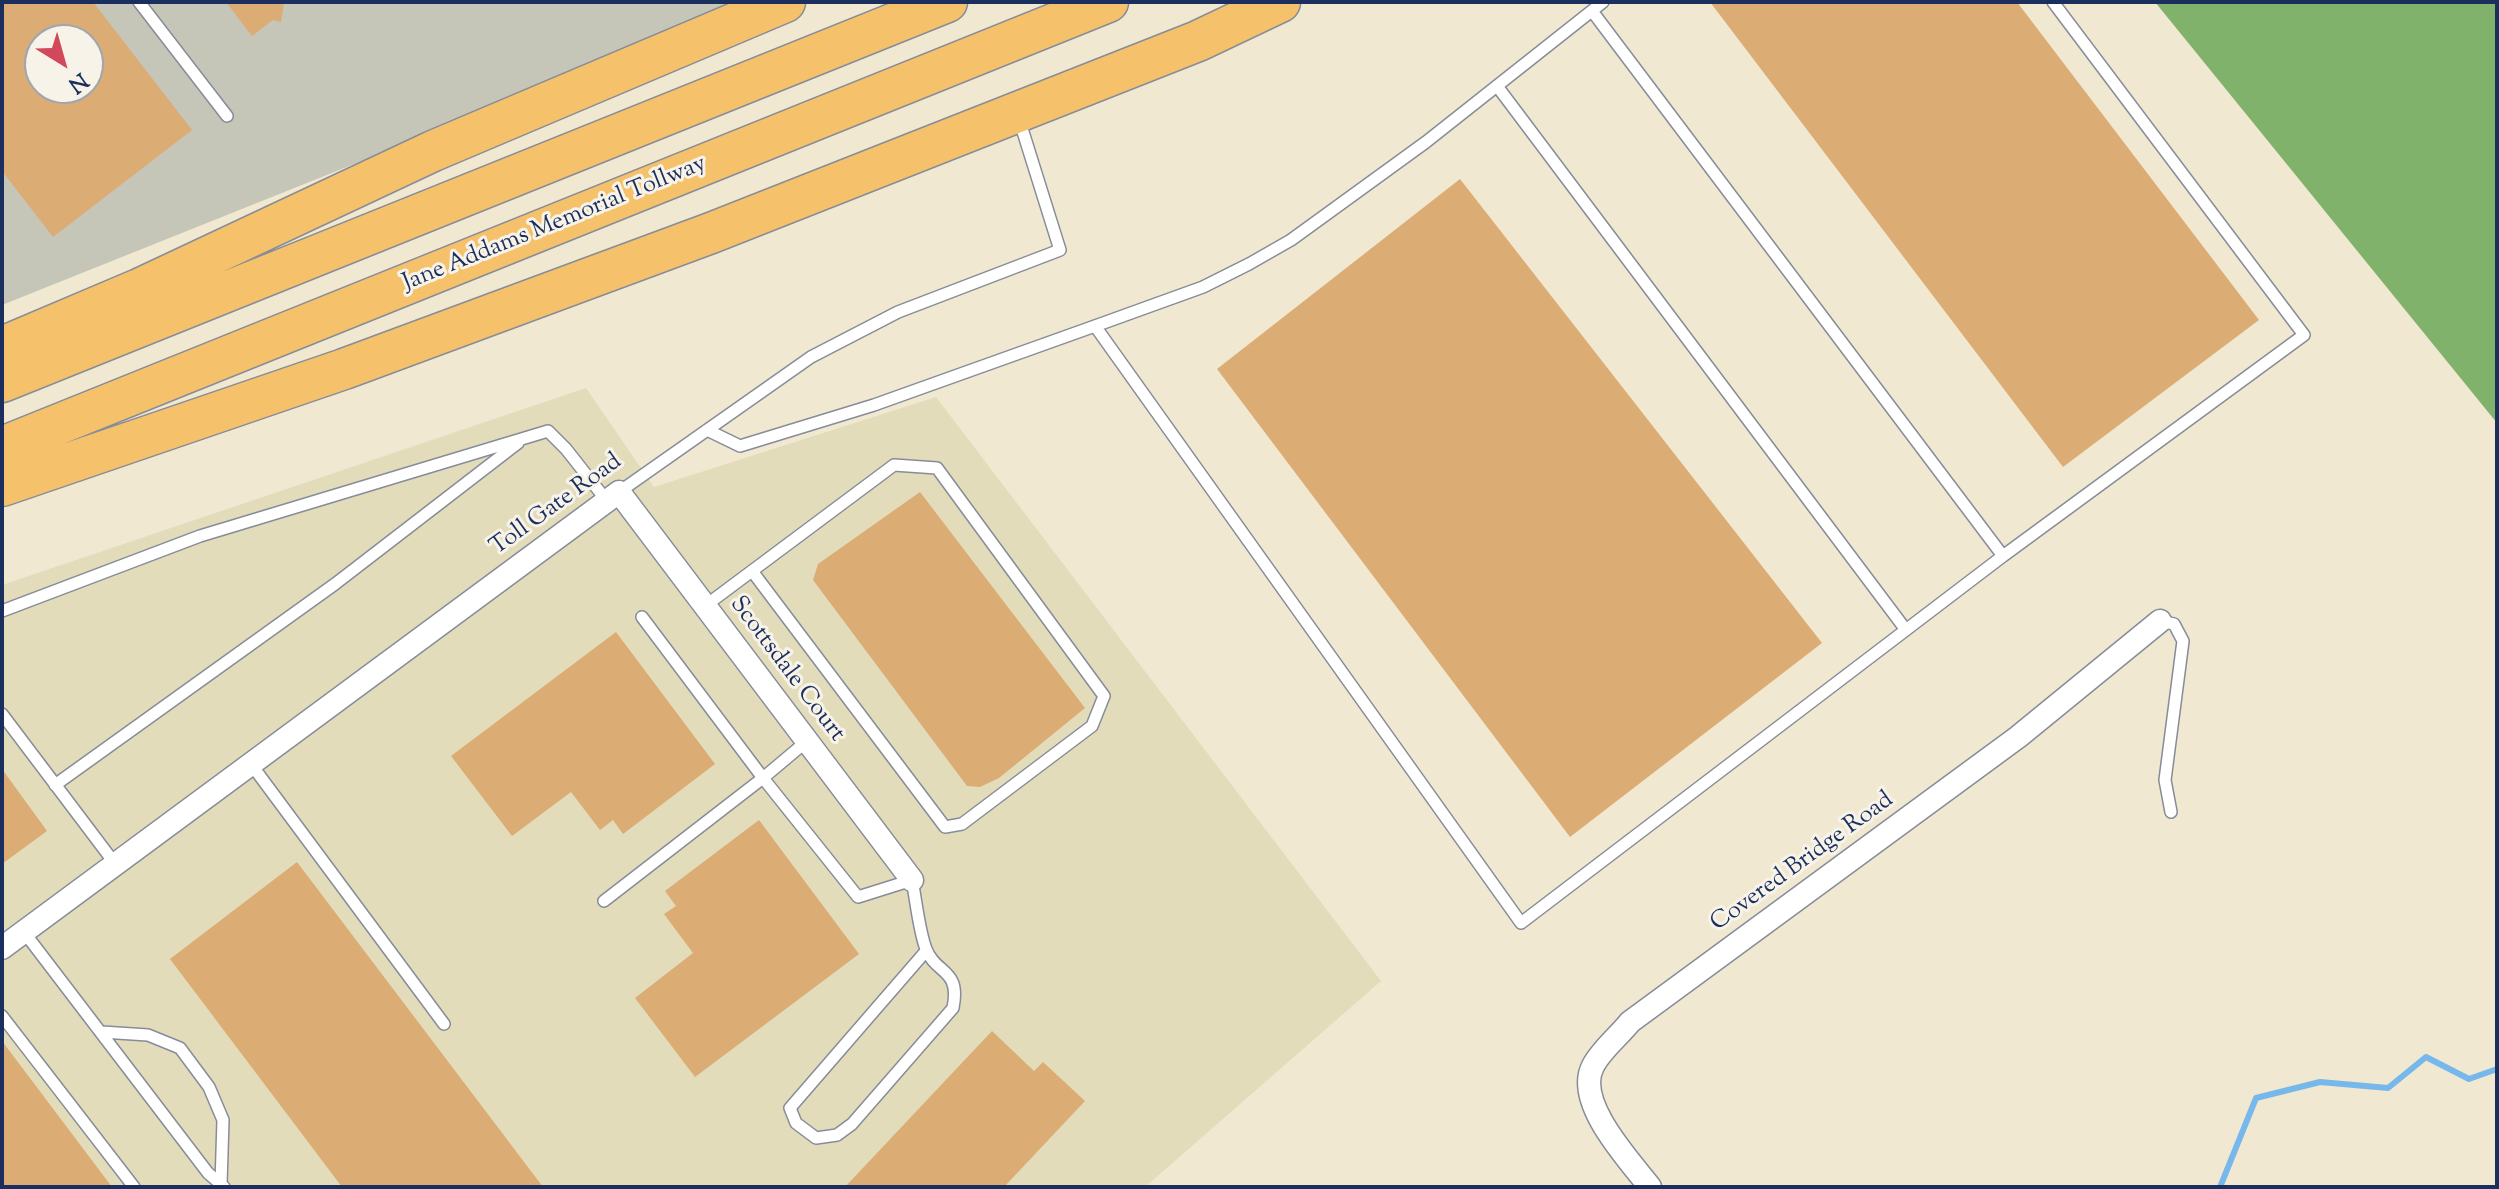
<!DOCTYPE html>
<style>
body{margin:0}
#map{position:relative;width:2499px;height:1189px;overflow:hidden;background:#f1e8d1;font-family:"Sorts Mill Goudy",serif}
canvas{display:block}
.frame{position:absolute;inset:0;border:4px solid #1b2f5e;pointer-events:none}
.north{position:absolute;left:24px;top:24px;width:80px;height:80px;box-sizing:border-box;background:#f7f3e8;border:2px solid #9fa5b1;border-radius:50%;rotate:143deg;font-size:22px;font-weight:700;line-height:32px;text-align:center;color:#1b2f5e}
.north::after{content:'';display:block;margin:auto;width:28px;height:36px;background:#d1495b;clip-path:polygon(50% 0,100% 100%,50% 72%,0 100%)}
</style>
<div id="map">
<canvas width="2499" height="1189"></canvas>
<div class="frame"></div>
<div class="north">N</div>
</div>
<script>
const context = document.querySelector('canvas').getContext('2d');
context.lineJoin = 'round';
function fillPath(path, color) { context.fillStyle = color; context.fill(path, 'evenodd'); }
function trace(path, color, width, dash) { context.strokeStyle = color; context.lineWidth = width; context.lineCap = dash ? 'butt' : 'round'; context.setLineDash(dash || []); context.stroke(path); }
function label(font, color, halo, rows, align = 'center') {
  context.font = font + ' "Sorts Mill Goudy",serif'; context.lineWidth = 6; context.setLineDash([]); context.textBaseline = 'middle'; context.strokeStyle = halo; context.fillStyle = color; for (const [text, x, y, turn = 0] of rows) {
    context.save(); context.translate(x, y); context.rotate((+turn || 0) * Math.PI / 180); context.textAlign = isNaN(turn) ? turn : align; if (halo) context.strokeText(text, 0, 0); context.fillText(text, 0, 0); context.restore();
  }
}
fillPath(new Path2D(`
 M586 388 654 487 936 397 1381 981 1145 1187H2V585Z`), '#e2dcba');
fillPath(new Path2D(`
 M2 2H759L2 305ZM40 40H88V88H40Z`), '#c5c5b8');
fillPath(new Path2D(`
 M2155 2H2497V423Z`), '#80b26c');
trace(new Path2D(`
 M2220 1187 2256 1098 2320 1082 2388 1088 2426 1057 2469 1079 2497 1069`), '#76b8eb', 6);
fillPath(new Path2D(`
 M2 2H93L192 130 53 237 2 171ZM40 40H88V88H40Z
 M226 2H284L281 22 273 20 252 36Z
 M1710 2H2017L2259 320 2063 467Z
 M1460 179 1822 643 1570 837 1217 369Z
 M920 492 1085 708 999 778 980 787 967 786 813 580 818 564Z
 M616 632 715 764 623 834 613 820 600 830 571 792 512 836 451 756Z
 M2 769 47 831 2 864Z
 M759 820 859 954 695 1077 635 998 693 953 664 914 676 906 665 891Z
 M297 862 543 1187H342L170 959Z
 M992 1031 1034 1071 1043 1062 1085 1101 1004 1187H845Z
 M2 1041 112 1187H2Z`), '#dcac75');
const service = new Path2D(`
 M139 2 227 116
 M1592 11 2003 556 2304 335 2053 2
 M1497 86 1906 630
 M1095 326 1521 923 2003 556
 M707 430 740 446 874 405 1095 326 1203 287 1249 264 1291 240 1426 142 1603 2
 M619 492 811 357 898 312 1060 250 1019 119
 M705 606 894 465 937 468 1104 696 1092 726 962 824 945 827 752 571
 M2 611 200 536 548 431 566 449 607 501
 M642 617 763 778 807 741
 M2160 621 2174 624 2183 641 2165 780 2171 812
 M2 714 116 865
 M251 764 444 1024
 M55 785 335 584 518 443
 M604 901 763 778 858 897 912 880C916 900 919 931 926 949 936 975 961 968 953 1008L852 1124 837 1135 816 1138 796 1123 790 1108 926 951
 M24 932 208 1173 224 1187
 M2 1016 134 1187
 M102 1032 148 1035 180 1048 209 1087 223 1120 221 1184`);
const minor = new Path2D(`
 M2 948 619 492 912 880
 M1650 1187C1629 1160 1574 1102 1593 1066 1601 1050 1619 1036 1630 1022L2018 737 2160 621`);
const motorway = new Path2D(`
 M2 347 139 289 433 151 785 2
 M2 382 947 2
 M2 447 1108 2
 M2 486 344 369 711 233 1198 41 1280 2`);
trace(service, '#868c98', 14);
trace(minor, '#868c98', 25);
trace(motorway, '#868c98', 43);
trace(service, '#fff', 11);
trace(minor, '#fff', 22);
trace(motorway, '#f5c16b', 40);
label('24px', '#1b2f5e', '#f7f3e8', [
 ["Jane Addams Memorial Tollway",555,225,-22],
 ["Toll Gate Road",557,506,-36],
 ["Scottsdale Court",786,670,53],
 ["Covered Bridge Road",1803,863,-36]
]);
</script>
